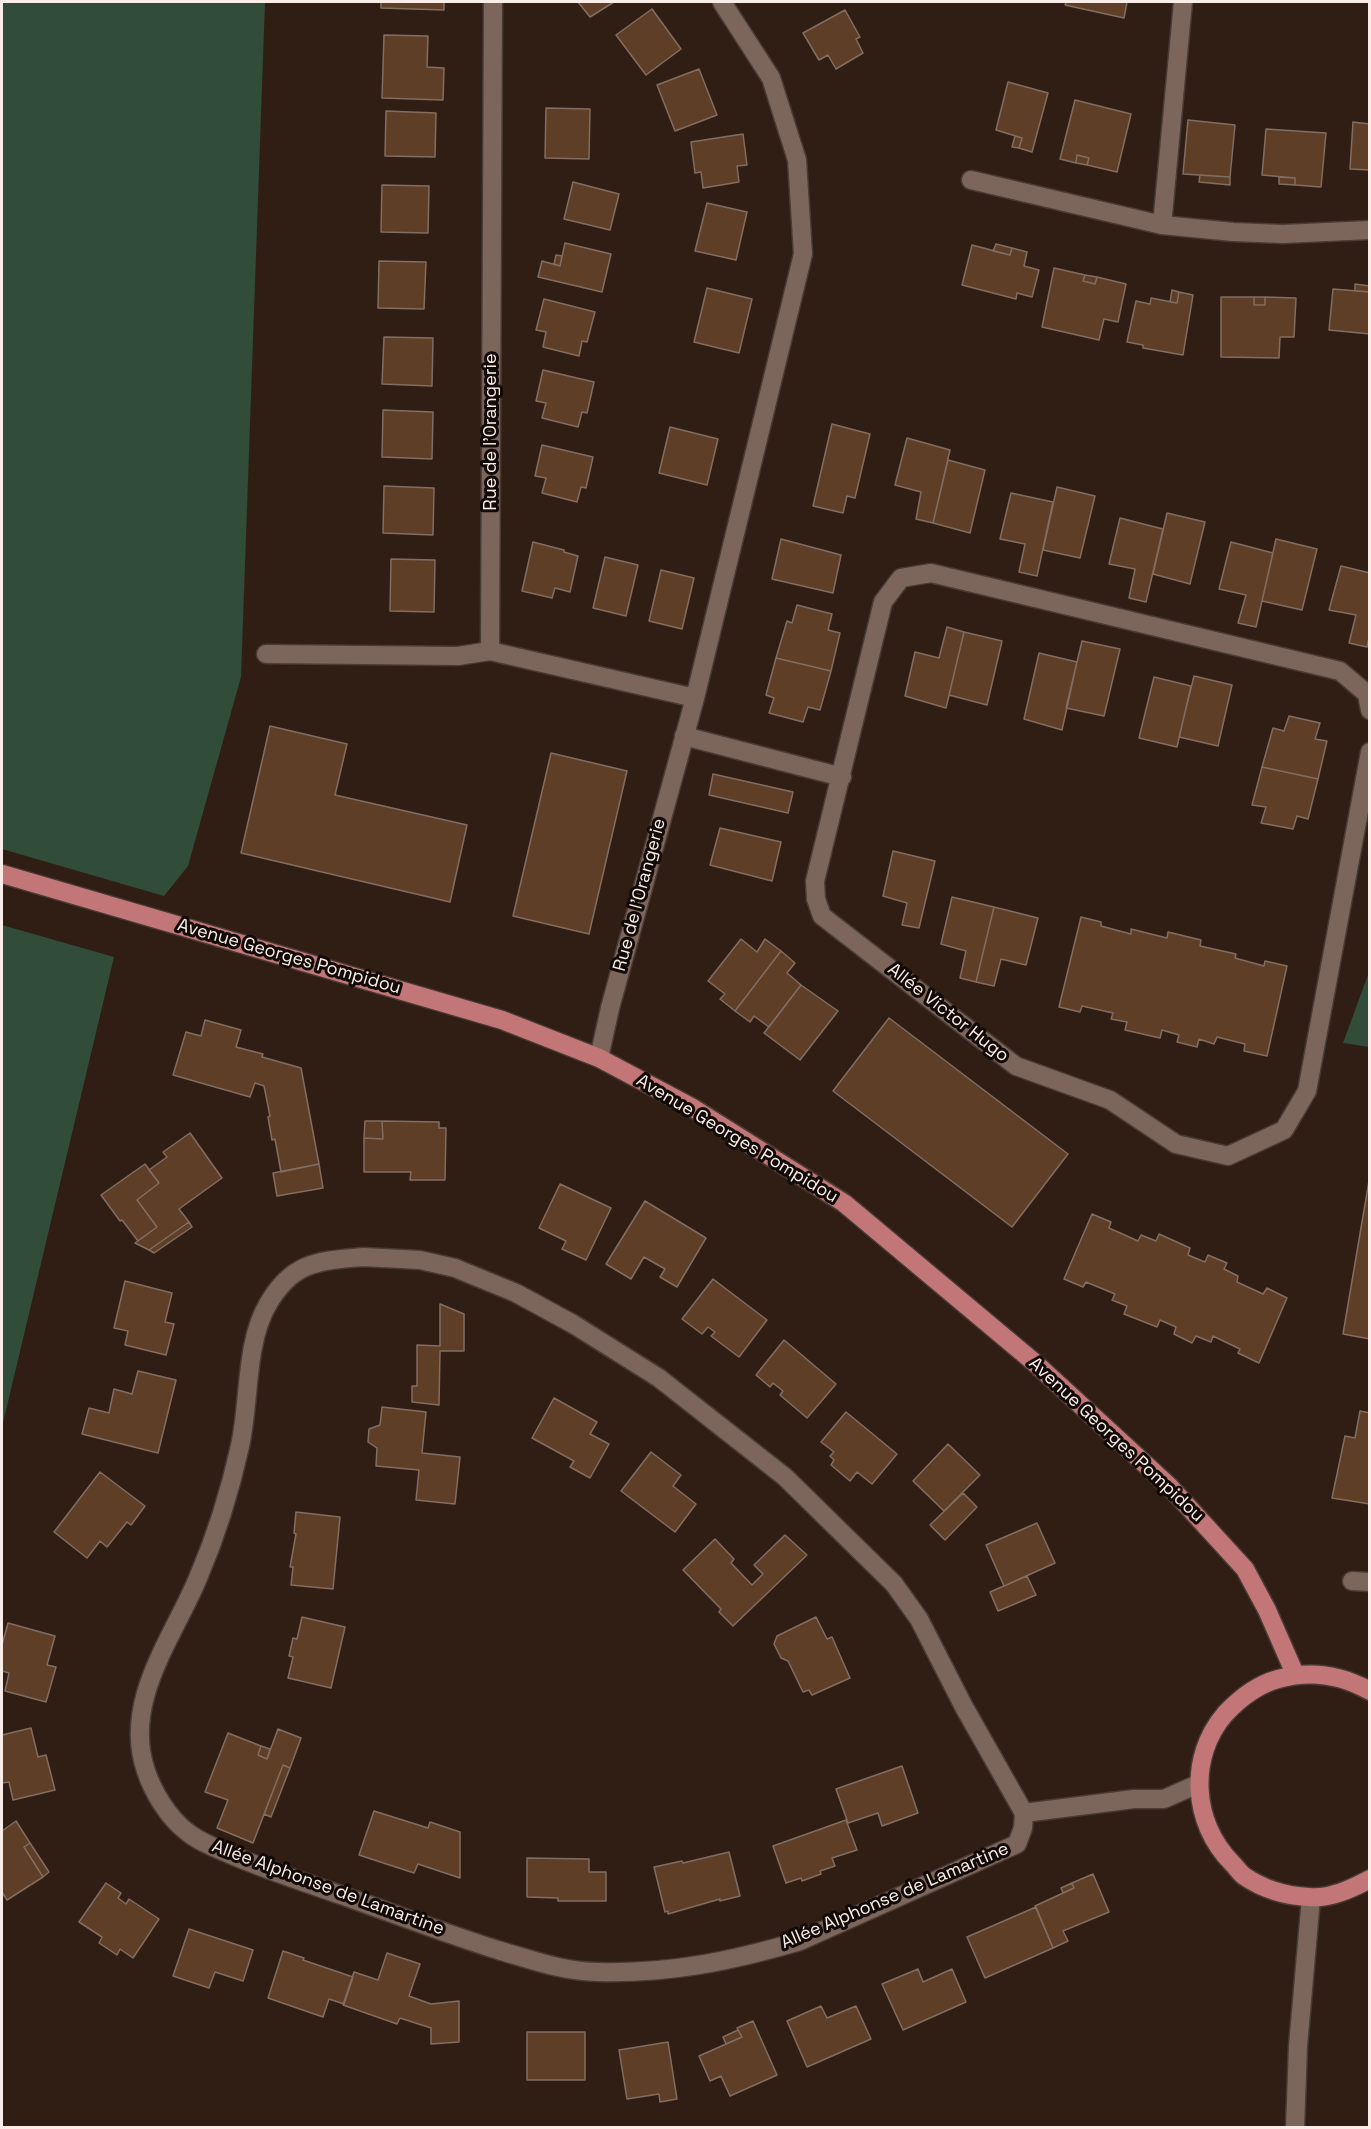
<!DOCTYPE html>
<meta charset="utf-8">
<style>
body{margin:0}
#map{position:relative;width:1371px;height:2129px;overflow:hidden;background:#301e15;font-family:"Space Grotesk",sans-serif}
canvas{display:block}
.frame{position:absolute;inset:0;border:3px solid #faede7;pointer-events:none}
</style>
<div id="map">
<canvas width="1371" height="2129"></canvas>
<div class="frame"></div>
</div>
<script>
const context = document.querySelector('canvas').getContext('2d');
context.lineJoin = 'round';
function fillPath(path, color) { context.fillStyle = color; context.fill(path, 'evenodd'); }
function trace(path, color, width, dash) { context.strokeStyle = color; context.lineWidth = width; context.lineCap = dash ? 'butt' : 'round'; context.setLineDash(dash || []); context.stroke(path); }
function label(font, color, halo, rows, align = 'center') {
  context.font = font + ' "Space Grotesk",sans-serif'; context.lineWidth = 6; context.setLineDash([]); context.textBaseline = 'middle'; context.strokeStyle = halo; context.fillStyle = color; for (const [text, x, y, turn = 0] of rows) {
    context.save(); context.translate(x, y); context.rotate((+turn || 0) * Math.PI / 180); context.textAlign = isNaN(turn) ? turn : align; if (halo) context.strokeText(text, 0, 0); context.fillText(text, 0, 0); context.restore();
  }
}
fillPath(new Path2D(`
 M2 2H265L241 677 188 866 164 896 2 849Z
 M2 925 114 957 2 1427Z
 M1369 972V1047L1343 1043Z`), '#314c38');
const building = new Path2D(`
 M381 2H444V10L381 8Z
 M578 2H614L590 17Z
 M1066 2H1127L1124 18 1065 5Z
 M652 9 681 49 646 75 616 35Z
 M845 10 860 37 856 39 863 53 836 69 828 55 819 60 803 33Z
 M384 35 428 36 427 67 444 68 443 100 382 98Z
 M699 69 717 115 675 131 657 85Z
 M1008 82 1048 93 1032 152 1019 148 1022 138 996 130Z
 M1075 100 1131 114 1117 172 1087 165 1089 158 1077 155 1076 163 1060 159Z
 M546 108 590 109 589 159 545 158Z
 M386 111 436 113 435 157 385 156Z
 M1188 120 1235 125 1230 177 1183 174Z
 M1353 122 1370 124V170L1350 169Z
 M1266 129 1326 133 1321 187 1295 185V178L1262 175Z
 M743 134 747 165 737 166 739 182 703 188 701 172 695 173 691 142Z
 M1015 136 1022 138 1019 148 1012 147Z
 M1077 155 1089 158 1087 165 1076 163Z
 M1200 175 1230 177V185L1199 182Z
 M1279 177 1295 178V185L1279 184Z
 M573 182 619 194 610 230 564 219Z
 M382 185 429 186 428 233 381 232Z
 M707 203 747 212 736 260 695 251Z
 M565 243 611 254 602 292 538 277 542 261 560 266Z
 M996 244 1012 248 1010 255 993 251Z
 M972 245 1010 255 1012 248 1027 252 1024 266 1039 270 1032 297 1017 293 1016 299 962 285Z
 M556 255 562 256 560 266 554 264Z
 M379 261 426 262 424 309 378 308Z
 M1054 268 1085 275 1083 281 1095 284 1097 277 1126 284 1118 322 1104 319 1099 340 1042 327Z
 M1085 275 1097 277 1095 284 1083 281Z
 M1355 284 1370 286V292L1355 291Z
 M707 288 752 299 739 353 694 342Z
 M1333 289 1370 292V334L1329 330Z
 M1172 290 1179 292 1177 303 1170 302Z
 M1179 292 1193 295 1183 355 1143 348V345L1127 342 1136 301 1150 304 1151 298 1177 303Z
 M1221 297H1254V305H1265V297L1296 298 1294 337H1280L1279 358 1221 357Z
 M1254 297H1265V305H1254Z
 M544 299 595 312 587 342 582 341 579 356 543 347 546 332 536 330Z
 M384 337 433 338 432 386 382 384Z
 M543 370 594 382 587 413 582 412 578 427 542 418 546 403 536 401Z
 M383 410 433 412 432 459 382 457Z
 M832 424 870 434 855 498 847 496 843 513 813 506Z
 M670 427 718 439 707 485 659 473Z
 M907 438 950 450 933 523 916 519 921 492 895 485Z
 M542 445 593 457 586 488 581 487 577 502 542 493 546 478 535 476Z
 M948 460 985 470 970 533 933 523Z
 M384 486 434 488 433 535 383 533Z
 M1057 487 1095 496 1080 558 1043 550Z
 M1011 493 1053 502 1037 576 1019 572 1025 544 1000 539Z
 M1167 513 1205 522 1190 584 1153 574Z
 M1120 518 1163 529 1146 602 1129 598 1135 569 1109 564Z
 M781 539 841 555 833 593 772 579Z
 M1276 539 1317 549 1302 610 1262 601Z
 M533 542 564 550V552L578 556 570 592 555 588 552 598 522 591Z
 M1231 542 1273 553 1256 627 1238 623 1246 595 1219 589Z
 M605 557 638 565 626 616 593 608Z
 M391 559 435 560 434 612 390 611Z
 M1341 566 1370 573V633L1367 647 1349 643 1356 615 1329 610Z
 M661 570 694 578 682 629 649 621Z
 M797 605 832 614 828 630 840 633 831 671 776 658 787 621 792 623Z
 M947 627 964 632 946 708 905 696 915 652 939 658Z
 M964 632 1002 641 987 705 949 695Z
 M1082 641 1120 649 1104 716 1066 708Z
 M1039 653 1077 662 1062 730 1024 719Z
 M776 658 831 671 820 710 808 707 803 722 769 713 774 698 766 695Z
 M1194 676 1232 685 1218 746 1179 737Z
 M1154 677 1191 686 1177 747 1139 738Z
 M1289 716 1320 723 1315 739 1327 741 1318 779 1262 767 1273 728 1284 731Z
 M270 726 347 744 335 795 467 825 450 902 241 853Z
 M551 753 627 771 589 934 513 916Z
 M1262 767 1318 779 1308 819 1297 816 1293 829 1261 823 1266 807 1252 805Z
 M713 774 793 792 788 813 709 795Z
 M720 828 781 842 772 881 710 865Z
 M893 851 935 861 919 928 902 925 907 903 883 896Z
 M952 897 994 907 976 982 960 978 966 951 941 944Z
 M994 907 1038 918 1026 965 1001 959 994 986 976 982Z
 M1081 917 1101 922V926L1131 934V929L1167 938 1168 932 1201 940 1200 946 1236 954 1235 958 1264 966 1265 961 1287 966 1267 1056 1244 1051 1245 1044 1217 1037 1214 1044 1199 1039 1197 1047 1177 1042 1179 1035 1162 1030 1160 1038 1125 1030 1127 1022 1111 1019 1113 1013 1082 1006 1080 1012 1059 1007Z
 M741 939 757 952 765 939 781 951 735 1011 720 999 725 994 708 981Z
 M781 951 795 963 787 973 801 985 769 1027 754 1016 750 1022 735 1011Z
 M801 985 838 1011 800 1060 764 1033Z
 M889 1018 1068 1154 1012 1227 833 1091Z
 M205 1020 241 1030 236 1047 263 1054 262 1057 301 1068 319 1164 281 1172 275 1139 272 1140 268 1117 270 1116 264 1086 255 1083 250 1097 173 1075 186 1032 201 1036Z
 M365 1121H382L383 1139 364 1138Z
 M382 1121 439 1122V1128H446L445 1180H410L411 1172H364V1138L383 1139Z
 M190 1133 222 1178 179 1209 189 1222 149 1250 135 1243 157 1227 137 1200 159 1183 149 1170 167 1157 163 1152Z
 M145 1164 159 1183 137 1200 157 1227 138 1241 122 1220 120 1221 101 1195Z
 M319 1164 323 1188 277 1196 273 1173Z
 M1370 1175V1339L1343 1334Z
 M560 1184 611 1208 586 1260 562 1249 566 1241 539 1228Z
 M645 1201 706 1238 677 1287 660 1277 665 1269 644 1257 631 1279 606 1264Z
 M1092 1214 1111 1222 1109 1228 1138 1241 1141 1235 1156 1241 1159 1234 1190 1248 1188 1255 1205 1262 1208 1255 1227 1263 1224 1269 1238 1276 1237 1282 1263 1294 1267 1288 1287 1298 1259 1363 1238 1353 1240 1349 1213 1336 1211 1342 1196 1336 1192 1343 1174 1334 1176 1327 1160 1320 1157 1327 1124 1314 1127 1306 1112 1300 1115 1294 1086 1282 1083 1287 1064 1279Z
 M189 1222 192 1227 154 1253 149 1250Z
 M713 1279 767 1320 739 1357 711 1336 715 1332 708 1327 702 1334 682 1319Z
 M125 1281 172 1293 165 1322 174 1324 166 1355 125 1345 128 1331 114 1328Z
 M440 1304 464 1314V1351H440L439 1405 412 1402V1386H417V1345L440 1346Z
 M784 1340 836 1384 807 1418 780 1395 783 1391 773 1383 770 1387 756 1375Z
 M138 1371 176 1380 158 1453 82 1434 89 1408 109 1413 114 1389 132 1394Z
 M554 1398 597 1422 590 1434 609 1444 590 1478 570 1467 574 1461 532 1438Z
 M382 1407 426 1412 422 1453 460 1457 455 1504 416 1500 419 1470 376 1466 377 1448 368 1442 369 1429 380 1425Z
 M1360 1411 1370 1413V1504L1332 1498 1345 1436 1355 1438Z
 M846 1412 897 1454 872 1484 857 1472 850 1481 831 1465 834 1460 830 1456 834 1452 821 1442Z
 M948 1444 980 1475 944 1511 913 1481Z
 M651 1452 681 1475 673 1486 696 1504 675 1532 621 1491Z
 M100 1472 145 1506 131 1525 127 1522 107 1547 100 1541 87 1558 54 1532Z
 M963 1493 977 1507 945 1540 930 1525Z
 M296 1512 340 1517 333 1589 291 1585 293 1567H290L296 1534 294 1533Z
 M1037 1523 1055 1563 1004 1586 986 1545Z
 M785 1535 807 1555 733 1626 719 1612 721 1609 683 1570 715 1539 734 1559 731 1563 752 1585 763 1574 754 1565Z
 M1027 1576 1036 1595 998 1611 990 1592Z
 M302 1617 345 1627 331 1688 288 1678 293 1657 289 1656 293 1638 297 1639Z
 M816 1617 827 1639 832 1637 850 1678 812 1695 809 1690 803 1692 788 1661 781 1658 774 1644 777 1636Z
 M8 1623 55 1636 47 1665 56 1667 46 1702 5 1691 9 1673 2 1671V1645Z
 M31 1728 38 1757 46 1755 55 1790 13 1800 9 1782 2 1783V1735Z
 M278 1729 301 1738 290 1768 283 1765 253 1843 217 1828 228 1800 205 1792 228 1733 261 1746 258 1755 267 1759Z
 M261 1746 270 1749 267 1759 258 1755Z
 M283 1765 290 1768 271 1817 264 1814Z
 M902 1766 918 1813 882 1826 878 1813 848 1823 836 1789Z
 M374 1811 428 1828 430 1822 460 1832V1878L418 1864 414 1873 359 1855Z
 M846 1820 857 1850 832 1858 835 1866 820 1871 821 1874 802 1881 801 1878 786 1883 773 1846Z
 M16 1821 30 1843 24 1847 43 1877 7 1900 2 1892V1831Z
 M30 1843 49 1872 43 1877 24 1847Z
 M729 1852 740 1896 720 1901V1899L668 1914V1911L665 1912 654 1867 682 1861 683 1863Z
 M527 1858 589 1859V1872H606V1901H558V1898L527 1897Z
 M1093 1874 1109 1912 1063 1931 1068 1941 1053 1948 1035 1906 1074 1888 1072 1883Z
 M106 1883 121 1893 118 1898 126 1904 129 1899 159 1919 133 1958 120 1949 117 1955 99 1943 102 1937 79 1922Z
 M1072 1883 1074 1888 1063 1893 1061 1888Z
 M1036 1907 1053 1948 985 1978 967 1937Z
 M189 1929 253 1950 243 1981 215 1972 209 1988 173 1976Z
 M283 1951 304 1958 303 1960 353 1977 344 2004 329 1999 323 2017 268 1998Z
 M387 1953 420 1964 409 1996 431 2004 459 2001V2042L431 2044V2028L400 2018 397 2024 343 2005 354 1972 378 1980Z
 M918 1969 923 1982 952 1969 966 2002 903 2030 882 1984Z
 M821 2006 827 2018 856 2006 871 2039 807 2067 787 2021Z
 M753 2021 777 2075 730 2096 721 2076 710 2081 699 2056 742 2037 737 2028Z
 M738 2030 742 2037 726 2044 723 2037Z
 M527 2032H585V2080H527Z
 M668 2042 677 2099 660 2102 659 2094 627 2099 619 2050Z`);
fillPath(building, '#5e3e27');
trace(building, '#826e61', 1.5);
const minor = new Path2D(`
 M493 2 490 651 695 698
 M971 180 1162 225 1233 232 1283 234 1370 230
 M1162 225 1183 2
 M266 654 458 656 490 651
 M1370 710 1367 694 1340 671 931 573 901 578 883 602 815 881 816 899 822 916 1016 1066 1110 1100 1176 1144 1228 1156 1284 1130 1307 1091 1370 752
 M684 736 842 777
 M599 1058 610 1008 695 698 803 254 797 160 771 78 722 2
 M363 1257 420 1260 455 1268 516 1293 573 1324 659 1378 785 1477 894 1584 919 1619 964 1707 1024 1813 1023 1828 1017 1844 800 1941C732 1961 669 1974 598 1972 565 1972 532 1960 501 1951 446 1934 393 1913 338 1894 301 1881 263 1869 227 1853 213 1847 198 1841 186 1831 168 1817 153 1792 146 1771 122 1702 173 1638 198 1578 216 1536 230 1491 240 1446 250 1401 245 1343 268 1304 293 1261 319 1261 363 1257Z
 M1352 1581 1370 1582
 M1024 1813 1134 1799H1164L1198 1784
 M1295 2128 1298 2046 1311 1898`);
const major = new Path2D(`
 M2 874 502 1020 599 1058 693 1108 844 1203 1035 1363 1170 1487 1245 1569 1267 1610 1295 1674
 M1370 1691C1340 1674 1310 1670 1278 1679 1256 1685 1240 1698 1225 1714 1188 1757 1192 1823 1232 1863 1236 1867 1240 1873 1244 1876 1263 1889 1287 1896 1309 1897 1330 1899 1351 1889 1370 1879`);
trace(minor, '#493a34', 21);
trace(major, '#493a34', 21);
trace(minor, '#7c665c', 18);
trace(major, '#c37677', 18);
label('18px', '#faede7', '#120a07', [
 ["Rue de l'Orangerie",491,432,-90],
 ["Rue de l'Orangerie",640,895,-75],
 ["Avenue Georges Pompidou",289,957,16],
 ["Allée Victor Hugo",948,1013,38],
 ["Avenue Georges Pompidou",737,1139,31],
 ["Avenue Georges Pompidou",1116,1440,43],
 ["Allée Alphonse de Lamartine",328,1888,20],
 ["Allée Alphonse de Lamartine",895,1896,-23]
]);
</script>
